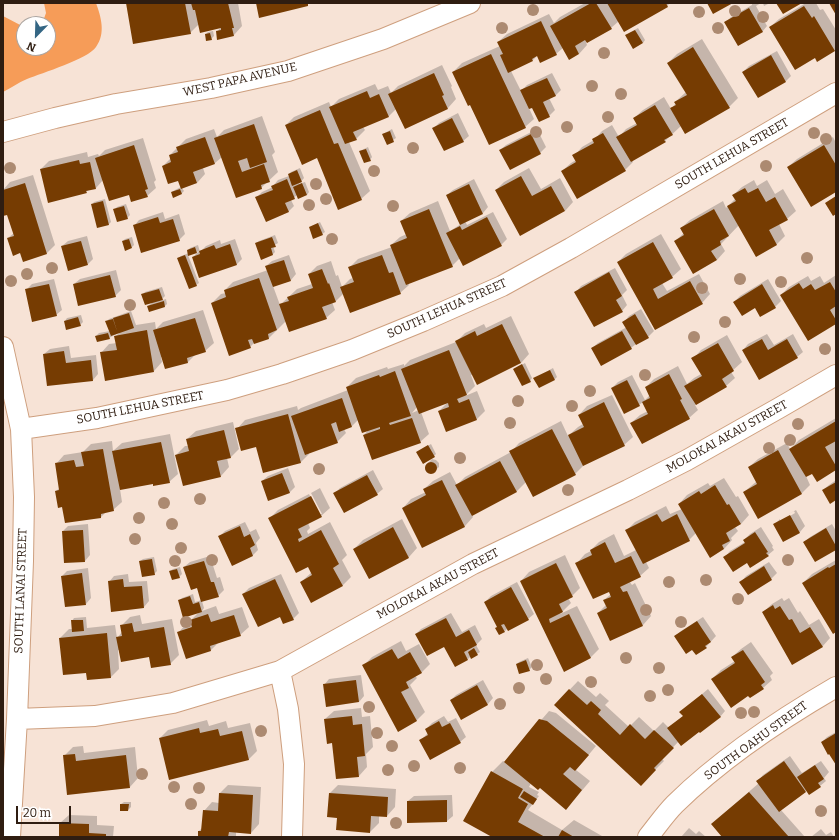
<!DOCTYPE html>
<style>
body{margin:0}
#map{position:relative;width:839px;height:840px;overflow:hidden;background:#f7e3d6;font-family:Bitter,serif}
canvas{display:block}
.frame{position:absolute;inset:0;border:4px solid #2f1d11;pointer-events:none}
.north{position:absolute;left:16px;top:16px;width:40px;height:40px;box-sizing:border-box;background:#fff;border:1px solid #aca5a0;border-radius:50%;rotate:203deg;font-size:11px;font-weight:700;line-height:16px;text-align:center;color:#2f1d11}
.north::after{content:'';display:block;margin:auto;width:14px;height:18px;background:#346684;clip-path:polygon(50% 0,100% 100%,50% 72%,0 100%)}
.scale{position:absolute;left:16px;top:806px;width:55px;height:18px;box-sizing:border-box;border:2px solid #2f1d11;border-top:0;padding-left:5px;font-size:12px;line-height:14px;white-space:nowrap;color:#2f1d11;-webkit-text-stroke:3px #fff;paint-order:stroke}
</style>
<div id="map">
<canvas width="839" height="840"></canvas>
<div class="frame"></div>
<div class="north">N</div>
<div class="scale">20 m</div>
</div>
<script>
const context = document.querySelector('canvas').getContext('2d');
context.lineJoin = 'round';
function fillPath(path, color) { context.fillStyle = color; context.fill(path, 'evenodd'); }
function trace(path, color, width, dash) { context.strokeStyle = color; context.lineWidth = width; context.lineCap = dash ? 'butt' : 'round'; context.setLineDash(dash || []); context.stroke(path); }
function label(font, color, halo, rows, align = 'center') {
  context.font = font + ' Bitter,serif'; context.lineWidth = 4; context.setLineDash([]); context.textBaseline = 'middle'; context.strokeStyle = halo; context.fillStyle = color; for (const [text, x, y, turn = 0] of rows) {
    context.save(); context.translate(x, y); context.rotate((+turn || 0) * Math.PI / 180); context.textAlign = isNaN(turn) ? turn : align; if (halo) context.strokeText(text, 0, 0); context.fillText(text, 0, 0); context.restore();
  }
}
fillPath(new Path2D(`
 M44 3H96C101 17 106 33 96 47 88 59 42 73 27 79 19 82 11 88 3 92V16L24 27V48H48V24H42L46 13Z`), '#f69c58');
fillPath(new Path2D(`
 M127 3H238L242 26 234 35 217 32 221 27 199 24 190 33Z
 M585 3H670L667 6 619 21 611 28 586 42 587 45 579 54 564 47 556 54 537 56 533 60 511 71 521 91 527 85 552 73 561 90 555 96 549 98 555 110 549 116 532 106 529 108 534 119 525 127 453 72 462 63 500 46 498 42 507 34 549 14 554 23 560 17Z
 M752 3H761L756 6 767 26 762 32 725 23 731 17 752 5Z
 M763 3H770L764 6Z
 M806 3H816L820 10 823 9 836 30V49L835 51 816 57 770 27 779 19Z
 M638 28 645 40 643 43 629 33Z
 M213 31 214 36 211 39 206 34 208 32Z
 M702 39 738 98 729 107 682 125 665 141 632 160 633 162 625 170 562 171 571 163 576 160 574 156 582 147 594 140 602 131 612 125 619 137 626 129 637 123 634 118 643 110 664 97 671 109 676 103 675 102 686 92 668 63 677 54Z
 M777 51 791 76 786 81 743 72 749 66Z
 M442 65 452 86 451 87 456 99 448 108 405 128 396 109 389 116 363 127 365 130 356 139 349 142 370 191 361 199 286 125 294 117 329 102 331 107 339 99 375 84 378 90 388 86 391 93 398 86Z
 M458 113 469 136 463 141 434 128 439 123Z
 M262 116 275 152 272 155 278 172 261 188 222 157 215 163 203 168 205 174 197 183 182 188 184 191 181 194 172 192 175 190 181 187 179 179 163 166 171 158 170 155 186 139 214 129 217 137 224 130Z
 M392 129 396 138 387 144 383 134Z
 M537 129 546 147 540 153 500 150 506 145Z
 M833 137 835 141 836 140V190L788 167 797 159Z
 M143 138 156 180 154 182 156 188 147 196 129 194 103 180 96 188 90 189 86 192 41 169 49 161 87 152 88 157 98 154 99 156 105 150Z
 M368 147 372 157 370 160 360 151Z
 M300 168 304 178 299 184 305 182 309 192 307 195 298 198 297 195 291 200 294 206 288 212 257 197 262 192 273 187V186L278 180 289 176V174L291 172Z
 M529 168 541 189 560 178 573 202 565 211 496 190 504 182Z
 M33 175 55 245 47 253 21 252 8 238 14 233 8 213 3 215V190L10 182Z
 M474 179 488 207 483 213 465 221 467 225 493 212 507 239 501 245 460 258 452 266 408 283 409 285 400 293H344L336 301 332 302 335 310 326 318 286 321 269 338 255 342 250 347 212 303 221 294 226 293 225 290 233 282 268 270 266 266 272 261 289 255 296 274 291 280 273 286 280 305 297 289 312 284 309 274 317 266 331 261 336 276 338 275 342 287 350 279 353 278 350 267 358 259 392 247 391 245 400 237 407 234 401 221 410 213 438 201 450 231 461 224 447 195 453 190Z
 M754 180 757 186 767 180 775 194 783 189 796 211 787 219 779 224 785 236 777 244 756 256 739 225 721 244 725 251 717 260 675 241 684 233 681 228 690 220 723 201 726 208 735 199 733 195 742 187Z
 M105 199 111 222 109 224 98 227 92 205 94 202Z
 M126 204 130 215 127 218 114 210 117 207Z
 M163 212 165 219 179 214 185 234 179 240 134 226 139 220Z
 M320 222 325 232 322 234 310 227Z
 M661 234 681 269 672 277 662 283 667 291 699 274 710 294 702 303 655 329 618 262 626 254Z
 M275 235 278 243 273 246 275 252 272 255 256 243 259 241Z
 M87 236 93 259 88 264 62 246 68 241Z
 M132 237 134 245 132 247 123 241 125 239Z
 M235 239 242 259 237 264 193 257 199 251 188 255 199 283 196 285 178 258 181 256 189 253 188 250 190 248 198 245 200 252 206 246 220 240 221 244Z
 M615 268 627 290 622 295 627 305 622 311 576 292 581 286Z
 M116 270 121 290 115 296 74 284 80 279Z
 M836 275V323L781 295 789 287 808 276 811 281 820 276 824 283Z
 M54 279 62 310 56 315 26 290 32 284Z
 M768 279 781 301 775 307 761 315 756 307 734 302 740 296Z
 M162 287 165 296 160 301 166 299 167 304 165 306 150 311 148 306 153 302 143 294 145 292Z
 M641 309 654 331 648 337 636 344 631 348H592L598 343 627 327 624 322 629 316Z
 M203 310 214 343 205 351 196 354 188 362 166 368 163 357H161L162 362 154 371 101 353 109 344 117 343 116 336 120 332 109 338 96 336 99 333 110 331 106 322 109 319 131 311 136 325 155 322 156 329 163 322Z
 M81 315 83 322 80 325 65 321 67 318Z
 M511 316 529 354 521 363 471 375 475 386 465 396 477 391 485 411 477 419 439 411 449 401 421 412 429 434 420 442 364 435 369 429 359 419 352 426 344 429 346 433 337 442 309 452V454L301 462 264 472 257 446 237 429 245 420 297 406 298 410 301 408 348 390 347 387 356 378 387 367 388 369 404 364V366L410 360 456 342 465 333 484 324 486 328ZM417 407 419 410 412 413Z
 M767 334 774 345 793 334 803 352 797 357 743 350 748 344Z
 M727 335 742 362 731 372 735 378 726 386 695 405 698 410 689 418 631 423 640 415 648 411 643 402 639 405 612 388 618 382 632 375 645 400 650 395 646 387 654 379 678 366 687 384 694 378 701 374 693 359 701 350Z
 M69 346 71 358 96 355 98 374 93 380 44 354 50 349Z
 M525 363 532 378 530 381 514 369Z
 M553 368 557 377 555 379 535 378Z
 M612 395 633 437 624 445 584 465 575 474 526 482 517 491 472 515 473 517 465 526 423 547 403 508 411 499 426 492 424 489 433 481 450 472 457 485 465 477 511 452 519 443 561 421 568 436 578 427 583 424 579 415 587 406Z
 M836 418V440L834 441 836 443V469L812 472 806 476 810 485 802 493 758 517 744 492 757 481 749 467 758 459 787 443 790 449 799 440Z
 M233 422 239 449 231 457 227 458 229 467 221 476 176 455 185 446H189L187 439 196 431Z
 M170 434 178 474 169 482H153L120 489 122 502 113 510 106 512 101 517 63 506 56 491 60 488 56 464 64 455 83 452 91 444 112 441 113 451 122 443Z
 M431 444 436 454 434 456 417 452Z
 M432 459 436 460 439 463V467L432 473H428L425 470V466Z
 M288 468 295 487 289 493 262 481 268 476Z
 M373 470 383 489 377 494 335 493 340 488Z
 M724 478 736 497 738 496 749 515 741 524 735 527 738 531 731 538 732 540 724 549 696 533 689 540 646 562 649 568 640 576 630 582 632 585 635 583 651 616 643 625 611 640 598 613 606 605 604 600 611 594 609 590 577 563 585 554 591 551V550L599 542 614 534 624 556 636 550 627 530 635 522 666 506 670 514 682 509 679 504 687 495 708 483 710 486Z
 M836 480V499L823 490 829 485Z
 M320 488 330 508 321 516 308 523 310 528 307 531 308 534 330 522 347 555 342 560 351 577 342 586 301 582 312 572 308 566 269 519 278 510 309 494 319 514H322L311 493Z
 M796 510 805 526 800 532 784 541 775 524 780 519ZM794 511 795 513 780 522V519Z
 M402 519 417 548 409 557 369 577 354 549 363 540Z
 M245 522 250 532 256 529 260 538 256 543 258 550 253 555 233 565 219 537 225 531Z
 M88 524 90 555 85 561 63 531 68 526Z
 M832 524 836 531V548L804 542 810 537Z
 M761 527 773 546 772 547 774 550 768 555 748 561 725 557 730 551 745 542 744 540 750 534Z
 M565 555 580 588 572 596 568 598 571 603 560 614 577 606 599 649 590 658 565 670 521 581 529 572Z
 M210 556 217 578 220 577 224 590 218 596 202 601 204 608 202 611 216 606 219 614 242 607 249 627 240 635 218 643 211 650 178 633 186 624 192 622 191 620 200 611 179 601 182 598 193 594 195 602 202 600 197 587 184 567 190 562Z
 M154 557 157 571 154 574 140 561 143 559Z
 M836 560V631L803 583 812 574Z
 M769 562 777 573 771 579 748 593 741 582 746 576Z
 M180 567 182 574 179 577 170 571 173 569Z
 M88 568 91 598 86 604 62 576 67 571Z
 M128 574 129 582 147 581 149 601 144 607 109 582 114 576Z
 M281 574 299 613 293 619 280 616 243 594 249 588Z
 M517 582 534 614 528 619 508 628 505 631 498 626 485 602 491 596Z
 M782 598 784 601 789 598 798 613 800 611 809 625 819 619 830 638 822 647 763 612 772 604Z
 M451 613 462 632 475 625 482 639 476 645 480 652 477 654 471 656 468 659 445 645 416 634 421 629Z
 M140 615 142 624 172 619 179 655 170 664 150 656 119 650H118L119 669 111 677 87 672 60 638 69 629H72V621L74 618 86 617 87 628 115 625 117 638 122 632 121 626 130 617Z
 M703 617 716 636 706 647 692 649 675 636 681 631Z
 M401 641 406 651 419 644 430 664 421 673 415 676 417 678 410 685 425 712 416 721 363 666 372 657Z
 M751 642 773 673 770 676 772 680 763 688 750 697 712 679 721 670 735 661 732 657 741 649Z
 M528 658 532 667 529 670 517 664 519 662Z
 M361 675 364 696 359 702 324 685 329 679Z
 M483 680 493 698 488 704 461 718 451 700 456 695Z
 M578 681 596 697 600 693 609 701 605 705 629 727 639 717 654 731 663 722 669 728 684 715 681 712 708 689 725 711 720 717 699 730 679 741 662 759 664 761 649 776 555 705Z
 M361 708 362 717 370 716 373 747 366 754 367 767 359 776 337 778 333 742 325 719 334 711Z
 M549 711 556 713 596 746 576 770 590 781 574 800 531 783 529 787 539 792 537 795 539 796 528 810 562 830 574 820 602 836V837H494L492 772 503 761 505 762Z
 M444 716 448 722 456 718 466 737 460 742 421 740 428 733 426 729 432 723Z
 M207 720 209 726 226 721 228 728 250 723 257 751 248 760 160 738 168 730Z
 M836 732V763L822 742 827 737Z
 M83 746 84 753 135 747 138 778 130 787 64 756 73 747Z
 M790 756 802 773 821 761 829 772 824 778 826 781 820 786 807 790 781 810 805 837H724L721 816 759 783 758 781 763 775Z
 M228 785 261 787 259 824 251 833 236 832V837H199V831L203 827 204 811 212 802 219 803 220 793Z
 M338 785 396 789 395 807 387 816 379 815V823L370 832 337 829 338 817 330 793Z
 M452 795 453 816 447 821 408 801 414 796Z
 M124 802H131V807L128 810 121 804Z
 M69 815 97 816V825L114 826 113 837H60V823Z
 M689 828 696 834 699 831 706 837H681Z
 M821 829 826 835 831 832 834 837H811Z`), '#0003');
fillPath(new Path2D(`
 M126 3H185L191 34 133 44Z
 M191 3H228L234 28H232L234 36 217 40 216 31 221 30V28L200 33 195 10H193Z
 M256 3H308V6L259 18Z
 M591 3H596L612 29 587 43 585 40 575 46 579 54 569 60 550 26Z
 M607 3H666L668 7 624 32Z
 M707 3H733L713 14Z
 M776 3H802L783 14Z
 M829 3H836V15Z
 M804 6 812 18 814 16 835 51 817 62 815 58 795 70 769 27Z
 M749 8 763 32 738 46 724 22Z
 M541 21 557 55 540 63 537 56 532 59 533 61 508 73 500 55 503 54 497 42Z
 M635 30 643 43 633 49 625 35Z
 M210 33 212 40 206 41 205 34Z
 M693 47 730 108 685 134 670 108 676 105 674 102 687 95 667 63Z
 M491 54 526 128 489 145 470 105 468 106 452 72Z
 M771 55 786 82 758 98 742 72Z
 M434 73 444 95 442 96 448 109 405 129 388 94Z
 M547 78 556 96 543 102 550 117 539 122 532 108 529 109 520 90Z
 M367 91 370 98 379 94 389 117 353 132 357 140 345 144 329 107Z
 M655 105 673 135 664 140 666 142 631 162 616 137 637 125 633 118Z
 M320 110 334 144 338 143 362 200 338 210 317 158 302 165 285 125Z
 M452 118 464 142 444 151 432 128Z
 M254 124 267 162 250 168 247 158 238 161 242 172 264 164 270 182 261 185 262 189 236 198 214 138Z
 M390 131 394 142 387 145 382 134Z
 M603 133 626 171 577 199 561 171 576 162 572 155 594 143 592 139Z
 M531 134 541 154 510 170 499 150Z
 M205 137 215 164 193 172 197 183 181 189 178 181 168 184 162 166 171 162 169 155 178 152 176 147Z
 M134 145 148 189 145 190 148 197 131 202 129 195 109 201 95 158Z
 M824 145 836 165V192L811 207 787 167Z
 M366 149 371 161 364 163 359 151Z
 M79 160 80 164 90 162 96 189 86 191 87 193 48 203 40 169Z
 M297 170 302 182 292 186 288 174Z
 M521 176 532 196 551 186 565 211 520 236 495 190Z
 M287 179 295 199 285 203 289 212 266 222 255 197 273 190 271 186Z
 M25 183 47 254 23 262 20 253 13 256 7 238 14 236 7 215 3 216V190Z
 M302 183 307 195 298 199 293 187Z
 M469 184 483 214 460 225 446 195Z
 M745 188 748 193 758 188 766 202 775 197 788 220 769 230 777 245 756 257 727 206 736 201 732 195Z
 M180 189 182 194 173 198 171 192Z
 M836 196V214L833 216 825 203Z
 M103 201 109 225 97 228 91 204Z
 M124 206 128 219 117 222 113 209Z
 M429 209 453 267 406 285 390 245 407 238 400 221Z
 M714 209 729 236 720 241 721 245 711 251 717 260 693 274 674 241 684 235 680 228Z
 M158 217 160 223 173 219 180 241 141 253 133 225Z
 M487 217 502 246 463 266 446 233 460 226 462 230Z
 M318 223 323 235 313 239 309 227Z
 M272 237 276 247 271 248 273 255 261 260 255 243Z
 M129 239 132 248 125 251 122 241Z
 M81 241 88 265 68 271 61 246Z
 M653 242 673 278 653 289 658 299 690 281 703 304 655 330 617 262Z
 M230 244 237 265 199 278 192 257 200 254 199 251 214 245 216 249Z
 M195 247 197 253 188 256 187 250Z
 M185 255 197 286 189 289 177 258Z
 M382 255 389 273 393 272 401 294 350 313 340 287 354 282 348 267Z
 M284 260 291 281 273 287 265 266Z
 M322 269 328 284 329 283 336 302 322 307 327 319 289 332 279 304 289 301 287 297 313 288 308 274Z
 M609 272 622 296 616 300 623 312 594 327 574 292Z
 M110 275 116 297 78 306 73 284Z
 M259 278 277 330 268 334 269 339 254 344 252 339 248 340 251 348 229 356 211 303 226 297 224 290Z
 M830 282 836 292V306L830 310 836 320V324L808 341 780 295 799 283 803 289 811 284 815 290Z
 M49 284 57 316 32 322 25 289Z
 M762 284 776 308 760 317 755 308 742 316 733 302Z
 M159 289 163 300 145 305 141 294Z
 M164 301 165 307 149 312 147 306Z
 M129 313 134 328 111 336 105 321 113 319 117 331 113 318Z
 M635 314 649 338 636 345 622 322Z
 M78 317 81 326 66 330 64 321Z
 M195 318 206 352 187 358 188 363 165 369 153 330Z
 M502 324 521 363 477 385 455 341 475 331 477 336Z
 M147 330 154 372 105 381 100 352 117 350 114 336Z
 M622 331 632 349 601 366 591 348Z
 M108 333 110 339 97 342 95 336Z
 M762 339 768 350 787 339 798 358 759 380 742 350Z
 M718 343 734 371 722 379 727 387 696 405 684 386 702 376 691 358Z
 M449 350 467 395 457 399 459 403 469 399 477 420 446 432 438 411 449 407 448 403 419 414 401 369Z
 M64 351 66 363 91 360 93 381 47 386 43 354Z
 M522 364 531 382 522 386 513 369Z
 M550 370 555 380 539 388 533 378Z
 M395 371 411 416 389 423 390 425 412 418 421 443 372 460 363 435 380 429V427L362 433 346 387 379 375 380 377Z
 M669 374 682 399 680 400 690 419 642 444 630 423 648 414 642 402 650 398 645 387Z
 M627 380 640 406 624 414 611 388Z
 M342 398 352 427 339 432 336 422 331 424 338 443 305 455 291 416Z
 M604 402 625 446 583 466 568 435 584 427 578 415Z
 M288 414 301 463 263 473 256 447 241 451 235 428Z
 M836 421V441L825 447 836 466V470L817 482 812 474 806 477 789 449Z
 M552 429 576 475 533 497 509 451Z
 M224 430 231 458 217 461 221 477 183 486 175 455 189 451 186 439Z
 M161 442 170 483 153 486V484L120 490 112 451Z
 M428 445 435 457 423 464 416 452Z
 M103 449 114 511 101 514V518L65 523 62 507 58 508 55 491 59 490 55 463 74 460 76 467 84 466 81 452Z
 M778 450 802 494 758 519 743 492 757 484 748 467Z
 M500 461 517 492 472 516 455 485Z
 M425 468a6 6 0 1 1 12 0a6 6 0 1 1-12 0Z
 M282 473 290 493 268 501 261 481Z
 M367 475 378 495 344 513 333 493Z
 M442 480 465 527 422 548 402 508 426 495 423 489Z
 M836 482V500L830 504 822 490Z
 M715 485 727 505 729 504 741 524 726 533 730 541 722 545 724 549 710 558 678 504 699 491 701 494Z
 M311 496 322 517 298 529 302 537 298 539 299 542 321 530 339 564 333 568 343 586 311 603 300 582 312 575 308 567 296 573 268 518Z
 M657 514 662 522 677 514 690 541 643 564 625 530Z
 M790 515 800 533 783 542 773 524Z
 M240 526 244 537 250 534 255 545 250 548 253 556 232 566 218 536Z
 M393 527 409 558 369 579 353 549Z
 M826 528 836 546V550L815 562 803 542Z
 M83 530 85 562 64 563 62 531Z
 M755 532 768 552 766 553 769 556 750 568 747 563 733 572 723 557 745 543 743 540Z
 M605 542 615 563 631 556 641 577 620 587 623 592 627 591 643 626 610 641 597 613 607 608 603 600 611 597 609 592 593 599 575 563 592 555 590 550Z
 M152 559 155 575 142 577 139 561Z
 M204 561 211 582H214L219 597 201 602 197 588 191 590 183 567Z
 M556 563 573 597 559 604 563 612 549 619 550 623 569 614 591 658 564 672 520 581Z
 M836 564V632L833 634 802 583 828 567 829 568Z
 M764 566 772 580 748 595 739 582Z
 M177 569 180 578 172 580 169 571Z
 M82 573 86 605 65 607 61 576Z
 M123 579 124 587 142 586 144 608 111 612 108 581Z
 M275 579 294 620 283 624 280 617 258 627 242 594Z
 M511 587 529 620 508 631 504 624 501 625 505 632 499 635 495 628 497 627 484 602Z
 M190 596 193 604 199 602 202 612 183 618 178 600Z
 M773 605 775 609 780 606 789 620 792 619 800 633 810 627 823 647 792 665 762 612Z
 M208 614 211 622 234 615 241 636 210 646 211 651 186 659 177 632 192 627 190 620Z
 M446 618 456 637 469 630 477 645 464 652 468 660 455 667 444 647 427 656 415 634Z
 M71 620H83L84 631 72 632Z
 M697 621 711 642 705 646 707 648 696 655 692 650 686 654 674 636Z
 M132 623 134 632 164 627 171 665 151 668 149 657 121 662 116 637 122 636 120 625Z
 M107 633 111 678 87 680 86 673 63 675 59 638Z
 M474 648 478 655 471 659 468 652Z
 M392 649 398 659 410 652 422 673 406 682 409 688 401 692 417 721 398 732 362 665Z
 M743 650 765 682 761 685 764 689 750 698 748 696 731 708 711 679 735 663 731 657Z
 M526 660 530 671 519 674 516 664Z
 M356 680 359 702 326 707 323 684Z
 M477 685 488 705 461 720 450 700Z
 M569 689 587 705 591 701 601 710 598 714 620 735 630 724 645 739 654 730 674 748 654 768 656 770 641 786 554 705Z
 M702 694 721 717 700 733 699 732 681 746 667 728 683 716 679 712Z
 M352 716 353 725 362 724 365 756 357 757 359 777 336 779 332 743 327 744 324 719Z
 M539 719 547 721 589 755 575 771 570 767 563 774 582 790 566 810 540 788 538 790 504 762Z
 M439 721 442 727 450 723 461 743 430 760 419 740 428 735 425 729Z
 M199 728 200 733 218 729 220 736 242 731 249 760 169 780 159 738Z
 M836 733V765L829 754 828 755 821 742Z
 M75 754 76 761 126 755 130 788 67 795 63 755Z
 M784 761 806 792 779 812 756 781Z
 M815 765 824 779 818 783 821 787 809 795 797 777Z
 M491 771 523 789 518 798 528 804 518 822 545 837H492L463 821Z
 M524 791 537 799 533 805 520 797Z
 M749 792 789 837H722L711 824Z
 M219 793 253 795 251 834 229 832 228 837H198V831H201L203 810 218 811Z
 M329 793 388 797 387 817 371 816 370 833 336 830 337 818 327 817Z
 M447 800V822L407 823V801Z
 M120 804H129L128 811H120Z
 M59 823 89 824V833L106 834V837H59Z
 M562 830 574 837H558Z`), '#763c02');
const minor = new Path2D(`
 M3 132 55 118 116 104 211 88 288 71 383 39 470 3
 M3 347 21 429 24 497 23 561 17 719 10 837
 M21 429 97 418 227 390 282 374 352 350 423 321 502 286 571 248 836 93
 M280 671 288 709 294 764 292 837
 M17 719 95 716 173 703 280 671 473 564 628 490 687 460 779 408 836 375
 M648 837C657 826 665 814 675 804 723 757 779 720 836 687`);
trace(minor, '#ce9f7e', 22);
trace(minor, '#fff', 20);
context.fillStyle = '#ac8a71';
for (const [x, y] of [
 [533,10],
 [735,11],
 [699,12],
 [763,17],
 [502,28],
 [718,28],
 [604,53],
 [592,86],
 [621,94],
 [608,117],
 [567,127],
 [536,132],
 [814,133],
 [826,139],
 [413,148],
 [766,166],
 [10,168],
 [374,171],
 [316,184],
 [326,199],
 [309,205],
 [393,206],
 [332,239],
 [807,258],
 [52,268],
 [27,274],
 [740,279],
 [11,281],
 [781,282],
 [702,288],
 [130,305],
 [725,322],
 [694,337],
 [825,349],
 [645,375],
 [590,391],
 [518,401],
 [572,406],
 [510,423],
 [798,424],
 [790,440],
 [769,448],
 [460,458],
 [319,469],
 [568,490],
 [200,499],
 [164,503],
 [139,518],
 [172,524],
 [135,539],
 [181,548],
 [212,560],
 [788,560],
 [175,561],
 [706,580],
 [669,582],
 [738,599],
 [646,610],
 [186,622],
 [681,622],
 [626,658],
 [537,665],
 [659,668],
 [546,679],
 [591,682],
 [519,688],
 [668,690],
 [650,696],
 [500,704],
 [369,707],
 [754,712],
 [741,713],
 [261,731],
 [377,733],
 [392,746],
 [414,766],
 [460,768],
 [388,770],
 [142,774],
 [174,787],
 [199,788],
 [191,804],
 [821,811],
 [396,823]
]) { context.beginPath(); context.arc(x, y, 6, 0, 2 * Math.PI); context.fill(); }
label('12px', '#2f1d11', '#fff', [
 ["WEST PAPA AVENUE",240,80,-13],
 ["SOUTH LEHUA STREET",732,154,-30],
 ["SOUTH LEHUA STREET",447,309,-24],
 ["SOUTH LEHUA STREET",140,408,-11],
 ["MOLOKAI AKAU STREET",727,437,-29],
 ["MOLOKAI AKAU STREET",438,584,-28],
 ["SOUTH LANAI STREET",21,591,-88],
 ["SOUTH OAHU STREET",756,741,-36]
]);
</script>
